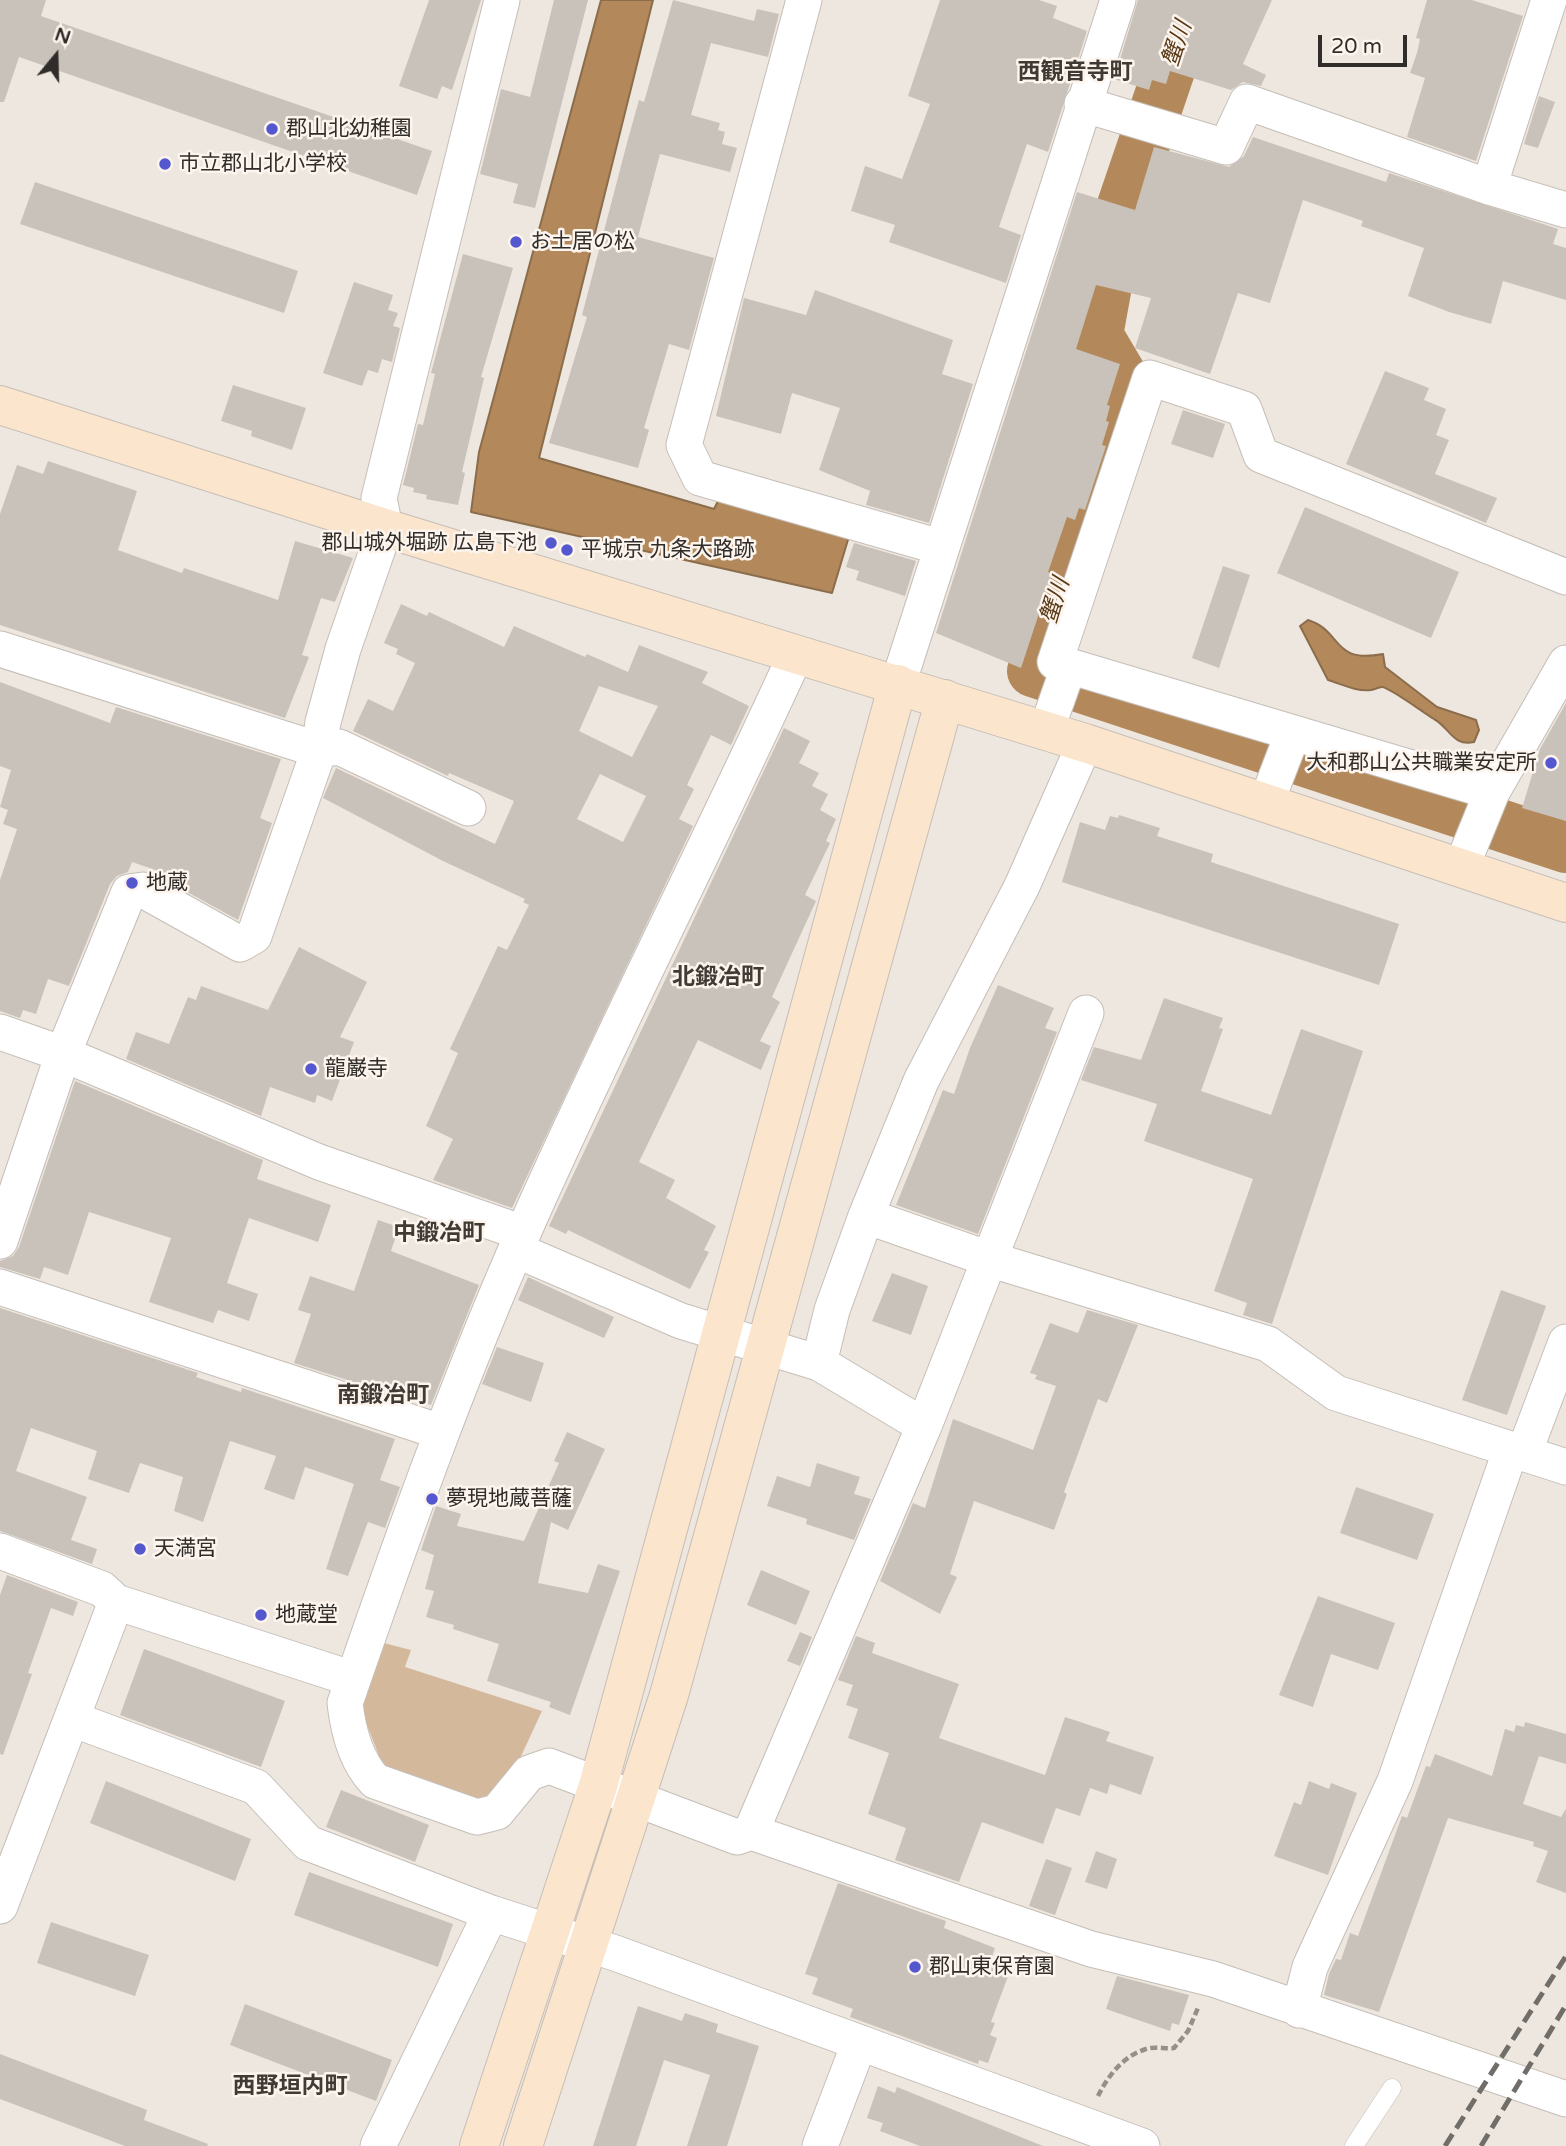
<!DOCTYPE html>
<meta charset="utf-8">
<style>
body{margin:0}
#map{position:relative;width:1566px;height:2146px;overflow:hidden;background:#eee7df;font-family:"Varela Round",sans-serif}
canvas{display:block}
.north{position:absolute;left:21px;top:21px;width:70px;height:70px;-webkit-text-stroke:5px #fcf4ed;paint-order:stroke;rotate:19deg;font-size:19px;font-weight:700;line-height:28px;text-align:center;color:#2f2c29}
.north::after{content:'';display:block;margin:auto;width:24px;height:32px;background:#2f2c29;clip-path:polygon(50% 0,100% 100%,50% 72%,0 100%)}
.scale{position:absolute;left:1318px;top:35px;width:89px;height:32px;box-sizing:border-box;border:4px solid #2f2c29;border-top:0;padding-left:9px;font-size:21px;line-height:24px;white-space:nowrap;color:#2f2c29;-webkit-text-stroke:5px #fcf4ed;paint-order:stroke}
</style>
<div id="map">
<canvas width="1566" height="2146"></canvas>
<div class="north">N</div>
<div class="scale">20 m</div>
</div>
<script>
const context = document.querySelector('canvas').getContext('2d');
context.lineJoin = 'round';
function fillPath(path, color) { context.fillStyle = color; context.fill(path, 'evenodd'); }
function trace(path, color, width, dash) { context.strokeStyle = color; context.lineWidth = width; context.lineCap = dash ? 'butt' : 'round'; context.setLineDash(dash || []); context.stroke(path); }
function label(font, color, halo, rows, align = 'center') {
  context.font = font + ' "Varela Round","Noto Sans JP",sans-serif'; context.lineWidth = 5; context.setLineDash([]); context.textBaseline = 'middle'; context.strokeStyle = halo; context.fillStyle = color; for (const [text, x, y, turn = 0] of rows) {
    context.save(); context.translate(x, y); context.rotate((+turn || 0) * Math.PI / 180); context.textAlign = isNaN(turn) ? turn : align; if (halo) context.strokeText(text, 0, 0); context.fillText(text, 0, 0); context.restore();
  }
}
fillPath(new Path2D(`
 M380 1642 411 1650 405 1667 542 1711 504 1793 469 1802 383 1766 360 1707Z`), '#d4b89c');
const water = new Path2D(`
 M601 0H653L539 458 714 509 721 495 850 533 832 593 471 512 479 452Z
 M1308 620C1343 631 1331 664 1383 654L1385 667 1437 707 1476 720 1479 730 1474 742C1453 747 1449 727 1434 719 1424 713 1389 687 1382 687 1379 687 1373 690 1371 690 1357 692 1341 684 1328 680L1300 626Z`);
fillPath(water, '#b3895b');
trace(water, '#8b6d4c', 2);
trace(new Path2D(`
 M1193 0 1118 220 1097 335 1126 384 1033 671 1566 847`), '#b3895b', 52);
fillPath(new Path2D(`
 M0 0H46L41 16 432 151 417 195 19 57 4 102H0Z
 M429 0H481L452 90 442 86 437 99 399 86Z
 M554 0H588L535 208 513 203 518 184 480 174 501 89 530 97Z
 M673 0 754 21 757 9 779 14 768 57 711 43 691 115 720 123 718 130 725 132 722 144 737 148 730 172 660 154 638 237 714 258 689 350 669 344 644 428 649 430 638 468 549 443 587 317 582 315 628 139 639 100 644 102Z
 M940 0H1039L1057 6 1053 18 1087 31 1048 152 1027 144 999 227 1021 235 1006 283 889 242 895 225 851 211 865 166 902 179 930 104 908 96Z
 M1138 0H1272L1243 64 1266 75 1261 86 1243 82 1231 90 1170 71 1166 84 1152 80 1149 90 1114 79Z
 M1427 0H1472L1523 16 1476 161 1407 137 1425 78 1410 73 1417 53 1420 39 1416 38Z
 M1539 96 1555 102 1538 148 1524 144Z
 M1253 137 1386 182 1389 173 1558 229 1553 244 1566 248V300L1503 281 1491 324 1449 312 1408 296 1424 248 1361 226 1363 221 1303 200 1270 303 1238 293 1210 374 1135 348 1151 298 1096 285 1076 349 1120 364 1107 405 1110 406 1106 421 1109 422 1102 445 1106 446 1085 510 1079 508 1075 520 1067 517 1048 572 1052 574 1021 668 936 633 1077 192 1135 210 1154 147 1229 167 1244 156Z
 M35 182 298 271 284 313 20 224Z
 M463 254 513 268 481 377 484 378 462 472 465 473 458 505 426 499 427 495 413 492 414 488 403 485 418 424 423 425 435 374 431 373Z
 M354 282 393 295 388 310 398 313 393 326 400 328 392 362 382 359 378 373 368 370 362 386 323 373Z
 M815 290 953 340 942 374 973 384 929 523 866 505 870 491 819 470 840 408 792 393 781 434 716 416 744 298 806 315Z
 M1385 371 1429 388 1424 400 1446 409 1436 435 1449 440 1435 474 1497 498 1486 523 1346 464Z
 M233 385 306 408 292 450 251 436 252 431 221 421Z
 M1183 410 1225 424 1213 458 1171 444Z
 M48 461 137 491 118 550 182 573 184 568 278 600 295 541 353 558 335 602 321 598 302 655 309 657 285 718 0 625V514L17 465 43 474Z
 M1305 507 1459 572 1431 638 1277 573Z
 M854 543 916 561 905 596 856 580 859 571 846 567Z
 M1223 566 1250 575 1219 668 1192 658Z
 M401 604 427 616 429 612 504 647 514 626 585 657 587 654 628 672 639 645 708 672 702 683 749 706 731 745 711 735 687 785 694 789 679 819 693 826 512 1208 433 1180 453 1139 426 1126 458 1053 450 1049 498 946 507 950 529 905 523 902 525 899 443 861 323 798 336 768 495 844 514 801 449 773 448 776 353 731 368 699 393 711 415 663 396 654 398 649 384 643ZM599 686 658 706 632 757 579 731ZM600 774 646 796 623 842 577 819Z
 M0 682 110 723 116 707 281 759 260 818 272 823 238 920 171 883 173 876 132 862 128 872 117 876 110 884 69 986 48 979 36 1014 23 1010 20 1018 0 1011V880L17 829 3 824 8 810 0 807 11 770 0 766Z
 M1566 703V821L1522 808 1540 749Z
 M784 728 810 741 799 763 819 773 812 786 828 794 820 810 836 819 826 841 830 843 805 895 816 901 772 997 780 1002 760 1041 771 1046 761 1070 698 1040 639 1162 675 1180 666 1198 716 1226 704 1250 709 1252 690 1289 568 1230 566 1234 549 1226Z
 M1119 815 1160 828 1157 836 1213 854 1211 862 1399 924 1379 985 1062 882 1080 822 1105 830 1110 816 1118 818Z
 M299 947 367 982 340 1037 354 1042 332 1101 317 1095 315 1103 270 1087 261 1116 126 1059 136 1032 169 1044 188 997 196 1000 201 986 268 1010Z
 M998 985 1054 1008 1045 1028 1057 1032 978 1234 896 1205 943 1090 954 1094 970 1048Z
 M1164 998 1223 1018 1219 1028 1223 1029 1201 1091 1271 1115 1301 1029 1363 1051 1272 1324 1243 1315 1247 1303 1214 1291 1253 1179 1144 1141 1157 1104 1081 1080 1094 1047 1141 1060Z
 M75 1081 263 1160 257 1179 331 1205 318 1242 249 1218 227 1283 258 1294 249 1321 218 1310 213 1323 149 1302 171 1238 89 1212 68 1275 44 1267 40 1279 0 1267V1261L13 1256 19 1247Z
 M378 1220 399 1227 391 1251 479 1285 431 1405 362 1380 360 1384 294 1363 311 1314 298 1310 310 1276 354 1291Z
 M892 1273 928 1286 911 1335 872 1321Z
 M528 1277 614 1317 604 1338 518 1300Z
 M1501 1290 1546 1306 1507 1415 1462 1400Z
 M0 1308 198 1373 196 1377 241 1392 242 1388 395 1439 380 1480 400 1487 385 1528 368 1522 348 1576 326 1569 354 1484 305 1467 294 1500 264 1489 276 1456 230 1441 203 1522 174 1511 183 1477 140 1463 129 1493 88 1479 97 1451 31 1428 16 1471 87 1497 71 1540 97 1549 92 1564 0 1531Z
 M1087 1310 1138 1325 1107 1403 1098 1399 1064 1492 1067 1494 1054 1530 974 1501 950 1574 957 1577 940 1614 880 1581 913 1503 925 1508 953 1419 1033 1450 1056 1386 1035 1379 1037 1375 1030 1373 1050 1323 1078 1333Z
 M497 1347 544 1363 531 1402 482 1384Z
 M567 1432 605 1449 568 1530 551 1522 538 1583 588 1593 598 1564 620 1571 570 1715 549 1707 551 1702 487 1681 499 1644 453 1629 454 1625 426 1617 434 1591 425 1589 434 1555 421 1550 436 1506 461 1514 457 1526 524 1541 559 1463 554 1461Z
 M817 1463 860 1477 854 1494 871 1499 854 1540 806 1524 807 1519 767 1506 777 1476 810 1487Z
 M1356 1487 1434 1514 1417 1560 1340 1533Z
 M761 1570 810 1591 796 1625 747 1605Z
 M7 1575 78 1602 73 1616 51 1608 28 1673 32 1674 3 1755 0 1754V1595Z
 M1318 1596 1395 1623 1378 1670 1331 1654 1313 1707 1279 1695Z
 M800 1632 812 1637 800 1666 787 1661Z
 M856 1636 875 1643 872 1653 959 1684 939 1738 1045 1775 1065 1717 1110 1732 1106 1741 1154 1757 1141 1795 1110 1784 1107 1794 1090 1788 1080 1816 1056 1808 1043 1844 982 1822 959 1882 895 1860 906 1828 868 1814 889 1753 848 1738 858 1709 846 1705 853 1685 838 1680Z
 M144 1649 285 1701 261 1767 120 1715Z
 M1525 1722 1566 1734V1764L1539 1756 1523 1804 1561 1817 1566 1809V1893L1536 1882 1548 1851 1533 1846 1534 1842 1448 1818 1379 2012 1324 1995 1329 1974 1336 1959 1341 1960 1350 1933 1358 1936 1402 1816 1407 1818 1426 1766 1430 1767 1435 1754 1492 1776 1505 1729 1514 1732 1516 1725 1524 1727Z
 M106 1781 251 1839 235 1881 90 1823Z
 M1309 1781 1329 1789 1331 1783 1357 1793 1328 1875 1274 1856 1294 1802 1301 1805Z
 M341 1790 429 1825 415 1862 326 1827Z
 M1096 1851 1117 1859 1107 1889 1085 1882Z
 M1046 1859 1072 1868 1055 1915 1029 1906Z
 M309 1872 453 1924 438 1967 294 1915Z
 M838 1883 946 1921 944 1928 995 1948 990 1963 1010 1971 991 2022 995 2023 990 2035 997 2038 988 2063 979 2060 978 2064 850 2017 853 2009 812 1994 818 1978 805 1974Z
 M51 1922 149 1955 135 1996 37 1963Z
 M1117 1976 1189 1995 1179 2025 1172 2023 1170 2031 1106 2009Z
 M245 2004 392 2060 376 2101 230 2045Z
 M638 2006 682 2021 685 2013 718 2024 716 2032 759 2046 727 2146H687L710 2075 664 2060 636 2146H593Z
 M0 2054 147 2110 144 2120 208 2144 207 2146H125L0 2099Z
 M878 2086 895 2093 897 2087 1043 2146H920L880 2131 883 2123 867 2118Z`), '#c9c2bb');
const lane = new Path2D(`
 M1354 2146 1392 2088`);
const street = new Path2D(`
 M804 0 684 445 700 478 940 547
 M1082 104 1226 147 1247 102 1489 187 1566 210
 M1489 187 1549 0
 M0 649 319 750 339 747 468 808
 M796 654C708 847 610 1036 524 1231 456 1385 400 1544 345 1703 348 1730 356 1761 375 1781L477 1817 497 1812 529 1773 549 1766 737 1837 751 1832 1091 1949 1213 1979 1566 2099
 M1069 666 1492 792
 M898 684 1118 0
 M1046 731 1069 666 1055 662 1150 378 1244 409 1261 455 1566 577
 M1266 803 1293 733
 M1461 868 1492 792 1566 663
 M0 1032 63 1054 319 1162 523 1233
 M866 1216 921 1081 1022 886 1085 743
 M0 1241 63 1054 129 892 143 890 240 944 254 936 319 750 323 722 343 649 385 528 379 498 502 0
 M516 1250 681 1321 819 1363 924 1426
 M0 1287 441 1432
 M819 1363 832 1310 866 1216 992 1260 1268 1344 1336 1393 1566 1467
 M1524 1453 1566 1342
 M0 1551 102 1589 116 1602
 M72 1719 256 1787 308 1843 491 1913 615 1953 1142 2146
 M751 1832 924 1426 1086 1013
 M0 1906 116 1602 353 1679
 M1299 2010 1310 1967 1395 1781 1511 1449
 M378 2146 491 1913
 M820 2146 859 2044`);
const secondary = new Path2D(`
 M0 405 385 528 1085 743 1566 903
 M479 2146 598 1786 898 684
 M523 2146 669 1695 945 699`);
trace(lane, '#c5beb7', 19);
trace(street, '#c5beb7', 37);
trace(secondary, '#c5beb7', 40);
trace(new Path2D(`
 M1098 2096C1108 2076 1123 2056 1146 2049 1154 2046 1165 2049 1174 2048L1188 2031 1198 2008`), '#948f89', 4.5, [7, 3.5]);
trace(lane, '#fff', 18);
trace(street, '#fff', 35);
trace(secondary, '#fbe5cc', 38);
trace(new Path2D(`
 M1445 2146 1566 1956
 M1481 2146 1566 2005`), '#716d68', 5, [14, 7]);
for (const [x, y, r, color] of [
 [272,129,7,"#5557ce"],
 [165,164,7,"#5557ce"],
 [516,242,7,"#5557ce"],
 [551,543,7,"#5557ce"],
 [567,550,7,"#5557ce"],
 [1551,763,7,"#5557ce"],
 [132,883,7,"#5557ce"],
 [311,1069,7,"#5557ce"],
 [432,1499,7,"#5557ce"],
 [140,1549,7,"#5557ce"],
 [261,1615,7,"#5557ce"],
 [915,1967,7,"#5557ce"]
]) { const dot = new Path2D(); dot.arc(x, y, r, 0, 2 * Math.PI); context.fillStyle = color; context.fill(dot); trace(dot, '#fcf4ed', 2.5); }
label('21px', '#2f2c29', '#fcf4ed', [
 ["郡山北幼稚園",286,129],
 ["市立郡山北小学校",179,164],
 ["お土居の松",530,242],
 ["郡山城外堀跡 広島下池",537,543,"right"],
 ["平城京 九条大路跡",581,550],
 ["大和郡山公共職業安定所",1537,763,"right"],
 ["地蔵",146,883],
 ["龍巌寺",325,1069],
 ["夢現地蔵菩薩",446,1499],
 ["天満宮",154,1549],
 ["地蔵堂",275,1615],
 ["郡山東保育園",929,1967]
], 'left');
label('italic 23px', '#583915', '#fcf4ed', [
 ["蟹川",1178,44,-71],
 ["蟹川",1056,601,-72]
]);
label('bold 23px', '#3f3a34', '#fcf4ed', [
 ["西観音寺町",1075,73],
 ["北鍛冶町",718,978],
 ["中鍛冶町",439,1234],
 ["南鍛冶町",383,1396],
 ["西野垣内町",290,2087]
]);
</script>
